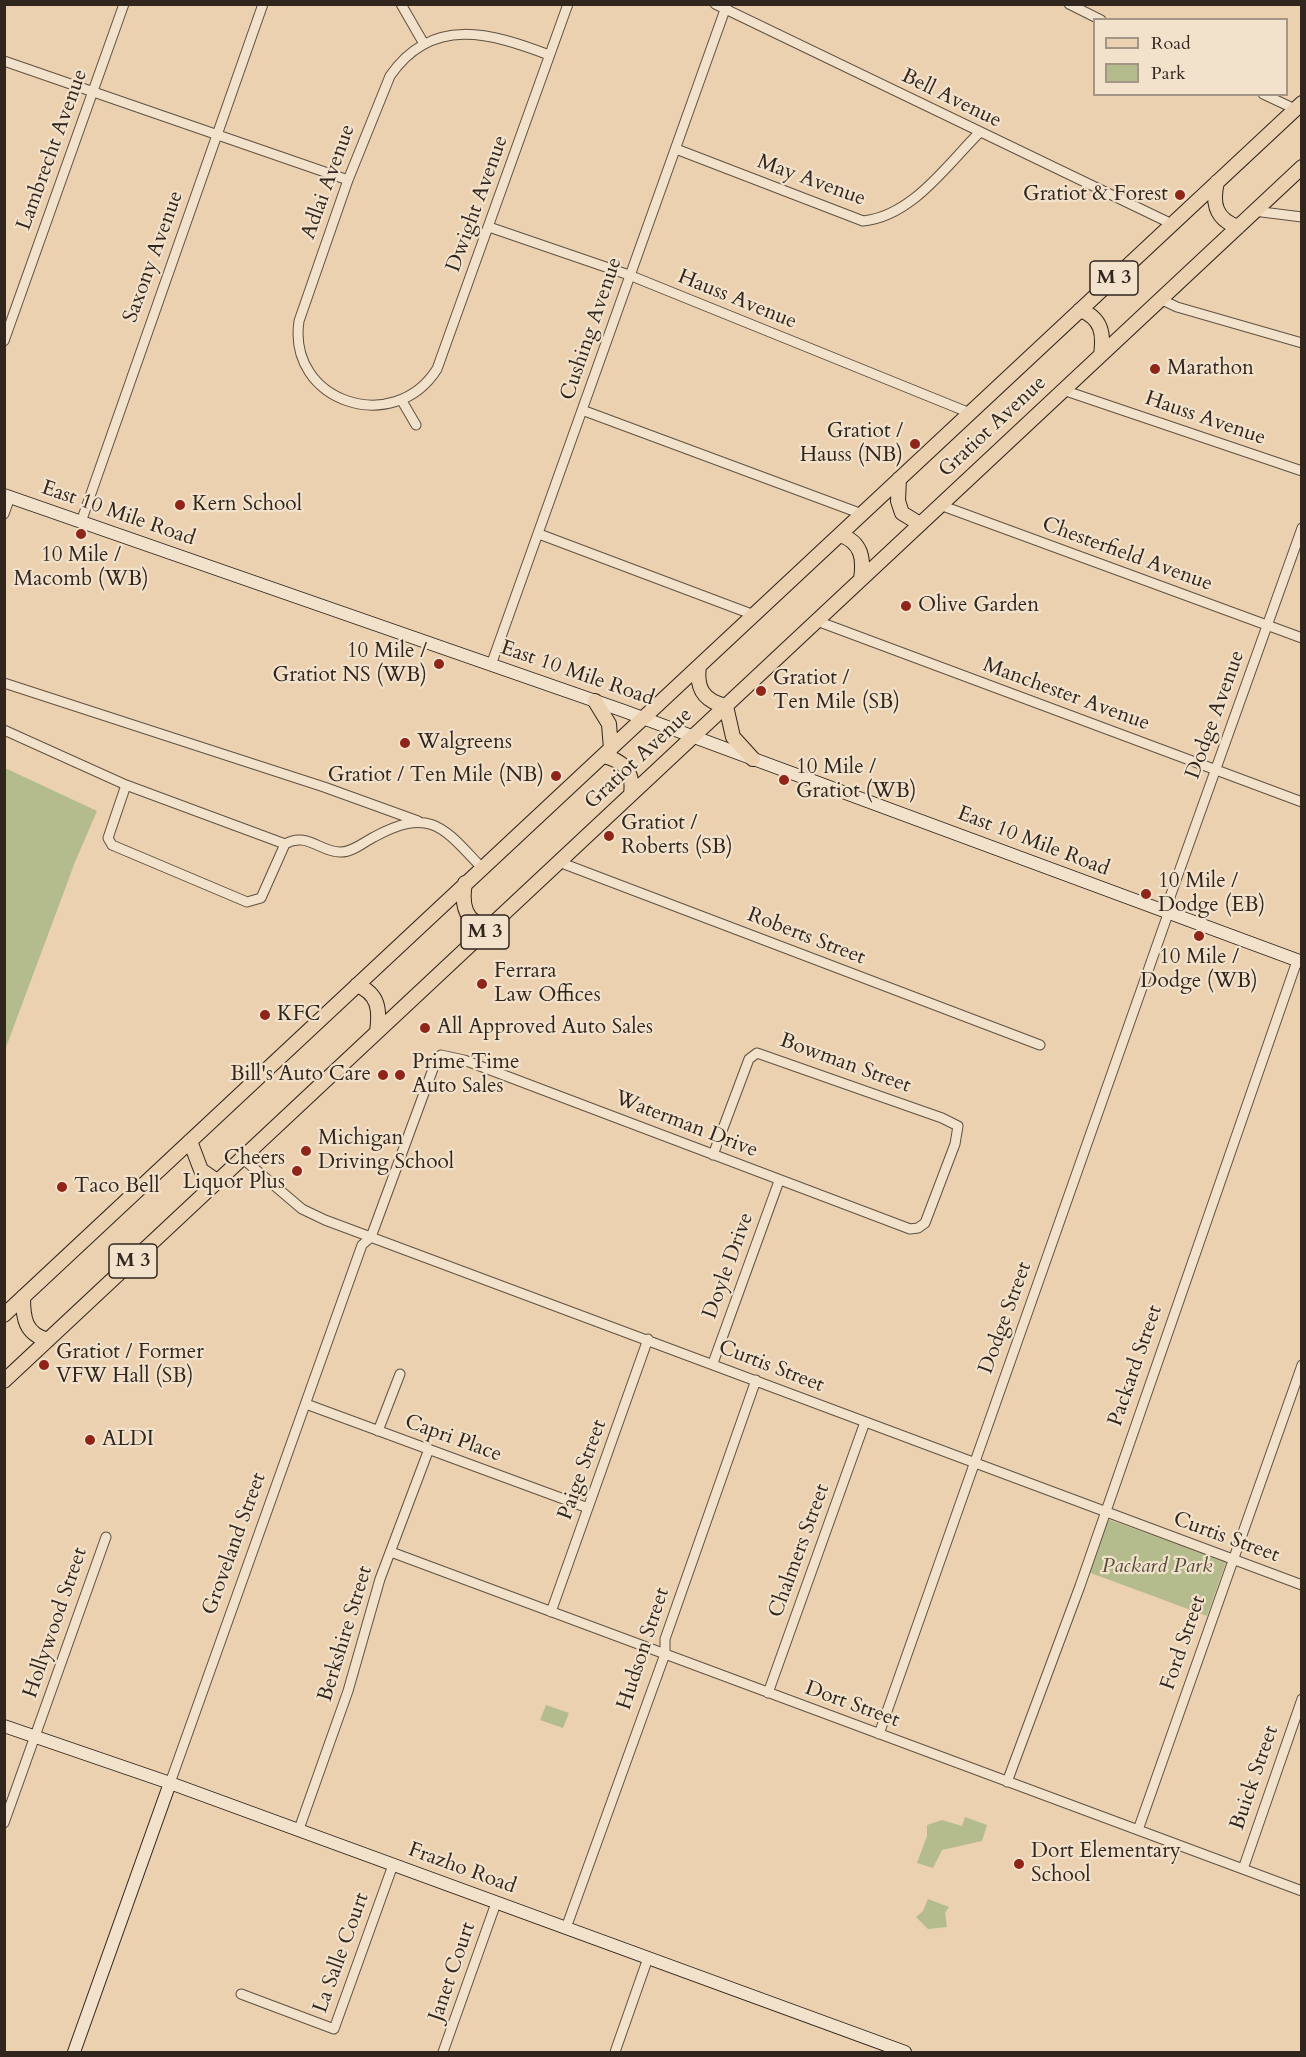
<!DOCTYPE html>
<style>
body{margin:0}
#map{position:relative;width:1306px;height:2057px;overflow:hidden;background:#ebd1af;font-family:Cardo,serif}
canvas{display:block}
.frame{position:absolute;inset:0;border:6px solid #30261e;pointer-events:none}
.legend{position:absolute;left:1093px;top:18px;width:195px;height:78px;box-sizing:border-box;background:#f2e1cb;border:2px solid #a49686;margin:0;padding:8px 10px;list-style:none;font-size:18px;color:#30261e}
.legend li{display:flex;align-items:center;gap:12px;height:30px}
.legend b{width:30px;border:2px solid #a49686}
</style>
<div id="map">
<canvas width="1306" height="2057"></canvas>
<div class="frame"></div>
<ul class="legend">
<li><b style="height:8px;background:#ebd1af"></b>Road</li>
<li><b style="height:16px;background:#b4bc8d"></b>Park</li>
</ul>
</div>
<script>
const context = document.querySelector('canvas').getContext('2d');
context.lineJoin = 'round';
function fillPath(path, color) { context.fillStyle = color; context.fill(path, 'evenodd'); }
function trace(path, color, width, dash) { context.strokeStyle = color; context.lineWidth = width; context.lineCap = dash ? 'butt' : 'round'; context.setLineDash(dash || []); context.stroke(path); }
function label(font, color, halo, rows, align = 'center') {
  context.font = font + ' Cardo,serif'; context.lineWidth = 4.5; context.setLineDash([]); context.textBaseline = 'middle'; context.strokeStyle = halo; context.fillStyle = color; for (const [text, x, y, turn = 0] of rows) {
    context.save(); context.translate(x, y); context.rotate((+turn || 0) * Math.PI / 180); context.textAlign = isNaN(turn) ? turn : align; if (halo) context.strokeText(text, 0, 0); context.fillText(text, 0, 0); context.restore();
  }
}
fillPath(new Path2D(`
 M5 768 97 811 75 862 5 1050Z
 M1107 1519 1226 1562 1207 1616 1088 1572Z
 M546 1705 569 1713 563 1728 540 1720Z
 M965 1817 987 1825 982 1841 942 1850 933 1868 917 1863 927 1836V1825L942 1820 962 1826Z
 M928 1899 949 1907 945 1913 947 1927 928 1929 916 1917 923 1911Z`), '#b4bc8d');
const street = new Path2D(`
 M401 4 424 44
 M715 4 1172 224
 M1069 4 1101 20
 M549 55C491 33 432 15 390 76L348 180 299 321C287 402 394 437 437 369L568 4
 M4 61 348 180
 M1263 94 1295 109
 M676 149 863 221C912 216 946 166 979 133
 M1254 211 1302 217
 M489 227 629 275 970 413
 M1160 299 1177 307 1302 343
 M4 341 124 4
 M1063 390 1302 471
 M402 401 416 425
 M582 410 862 514
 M940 505 1302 638
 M4 514 10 497
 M81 522 263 4
 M539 534 754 615
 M817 621 1302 802
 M491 665 727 4
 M4 683 324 787 418 821
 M4 730 126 785 285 844
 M126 785 108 838 112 845 247 902 261 898 285 844C307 831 321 853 341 852 353 852 364 842 374 837 431 806 444 828 482 868
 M559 862 1040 1045
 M242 1158 302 1209 325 1220 1302 1585
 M713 1363 779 1181
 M306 1404 588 1508
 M378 1431 400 1374
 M391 1552 1302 1891
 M551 1612 648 1339
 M768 1693 865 1422
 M879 1734 1168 914 1170 897 1302 528
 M1007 1782 1080 1586 1297 961
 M170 1783 362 1245 371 1237 437 1058 441 1055 464 1060 910 1229 918 1228 925 1223 955 1144 958 1126 942 1118 757 1053 749 1059 713 1155
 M4 1823 106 1537
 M299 1829 348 1691 380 1579 429 1449
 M1138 1830 1302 1365
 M1243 1869 1302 1699
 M566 1928 665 1654V1639L756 1380
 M241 1994 334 2029 393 1865
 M443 2052 496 1903
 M615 2052 648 1958`);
const secondary = new Path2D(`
 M4 495 624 711 1302 962
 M4 1726 170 1783 905 2052
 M74 2052 170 1783`);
const primary = new Path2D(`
 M1217 182C1212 203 1215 219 1238 227
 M1080 310C1102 318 1104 334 1101 355
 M899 479 898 501 902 513 920 524
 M840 535C862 542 864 559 861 579
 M699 666C696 688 703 701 726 706
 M595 701 609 724 611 749
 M726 706 733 737 753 759
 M603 756C625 761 634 772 631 794
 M465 883C461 905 465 922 488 928
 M357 985C379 994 380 1010 377 1032
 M190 1141 201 1170 217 1181
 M23 1297C23 1318 25 1334 48 1340
 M4 1315 1302 103
 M4 1381 1302 167`);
trace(street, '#5f5142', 11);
trace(secondary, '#30261e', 14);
trace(primary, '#30261e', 16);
trace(street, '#f2e1cb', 9);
trace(secondary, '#f2e1cb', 12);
trace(primary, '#ebd1af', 14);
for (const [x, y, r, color] of [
 [1180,195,6,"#8f2418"],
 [1155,369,6,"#8f2418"],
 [915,444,6,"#8f2418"],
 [180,505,6,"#8f2418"],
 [81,534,6,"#8f2418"],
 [906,606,6,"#8f2418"],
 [439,664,6,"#8f2418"],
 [761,691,6,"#8f2418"],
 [405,743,6,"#8f2418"],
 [556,776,6,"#8f2418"],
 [784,780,6,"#8f2418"],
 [609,836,6,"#8f2418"],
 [1146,894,6,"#8f2418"],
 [1199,936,6,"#8f2418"],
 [482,984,6,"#8f2418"],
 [265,1015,6,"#8f2418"],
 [425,1028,6,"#8f2418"],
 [383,1075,6,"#8f2418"],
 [400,1075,6,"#8f2418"],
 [306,1151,6,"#8f2418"],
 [297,1171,6,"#8f2418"],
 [62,1187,6,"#8f2418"],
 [44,1365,6,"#8f2418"],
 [90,1440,6,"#8f2418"],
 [1019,1864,6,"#8f2418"]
]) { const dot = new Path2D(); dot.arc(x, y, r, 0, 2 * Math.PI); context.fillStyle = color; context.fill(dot); trace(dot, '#f2e1cb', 2); }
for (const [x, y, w] of [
 [1114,278,48],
 [485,932,48],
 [133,1261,48]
]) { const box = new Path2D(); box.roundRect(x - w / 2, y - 17, w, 34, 4.5); context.fillStyle = '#f2e1cb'; context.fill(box); trace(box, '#30261e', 1.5); }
label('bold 20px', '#30261e', null, [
 ["M 3",1114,278],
 ["M 3",485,932],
 ["M 3",133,1261]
]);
label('21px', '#30261e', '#f2e1cb', [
 ["Bell Avenue",951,99,26],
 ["Lambrecht Avenue",53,150,-70],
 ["May Avenue",811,181,20],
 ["Adlai Avenue",329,182,-70],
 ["Dwight Avenue",478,204,-70],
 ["Saxony Avenue",154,257,-70],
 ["Hauss Avenue",737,300,22],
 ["Cushing Avenue",592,329,-71],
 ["Hauss Avenue",1205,419,19],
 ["Gratiot Avenue",993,427,-43],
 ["East 10 Mile Road",118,514,19],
 ["Chesterfield Avenue",1127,555,20],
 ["East 10 Mile Road",577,674,19],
 ["Manchester Avenue",1066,695,20],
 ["Dodge Avenue",1216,715,-70],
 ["Gratiot Avenue",639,759,-43],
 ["East 10 Mile Road",1033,842,21],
 ["Roberts Street",806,937,21],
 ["Bowman Street",845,1064,20],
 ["Waterman Drive",686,1125,21],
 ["Doyle Drive",729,1266,-70],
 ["Dodge Street",1006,1318,-70],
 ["Packard Street",1136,1366,-71],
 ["Curtis Street",771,1367,21],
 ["Capri Place",453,1439,20],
 ["Paige Street",583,1470,-70],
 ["Curtis Street",1226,1538,20],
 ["Groveland Street",235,1544,-70],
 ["Chalmers Street",800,1551,-70],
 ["Hollywood Street",56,1623,-71],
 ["Berkshire Street",346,1634,-73],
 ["Ford Street",1184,1643,-71],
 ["Hudson Street",644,1649,-72],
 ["Dort Street",852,1705,20],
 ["Buick Street",1255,1778,-71],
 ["Frazho Road",462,1869,20],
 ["La Salle Court",342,1953,-70],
 ["Janet Court",453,1972,-71]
]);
label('21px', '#30261e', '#f2e1cb', [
 ["Gratiot & Forest",1168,195,"right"],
 ["Marathon",1167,369],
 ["Gratiot /",903,432,"right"],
 ["Hauss (NB)",903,456,"right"],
 ["Kern School",192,505],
 ["10 Mile /",81,556,"center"],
 ["Macomb (WB)",81,580,"center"],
 ["Olive Garden",918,606],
 ["10 Mile /",427,652,"right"],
 ["Gratiot NS (WB)",427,676,"right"],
 ["Gratiot /",773,679],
 ["Ten Mile (SB)",773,703],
 ["Walgreens",417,743],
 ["10 Mile /",796,768],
 ["Gratiot (WB)",796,792],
 ["Gratiot / Ten Mile (NB)",544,776,"right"],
 ["Gratiot /",621,824],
 ["Roberts (SB)",621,848],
 ["10 Mile /",1158,882],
 ["Dodge (EB)",1158,906],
 ["10 Mile /",1199,958,"center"],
 ["Dodge (WB)",1199,982,"center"],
 ["Ferrara",494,972],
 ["Law Offices",494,996],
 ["KFC",277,1015],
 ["All Approved Auto Sales",437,1028],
 ["Prime Time",412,1063],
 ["Auto Sales",412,1087],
 ["Bill's Auto Care",371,1075,"right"],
 ["Michigan",318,1139],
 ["Driving School",318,1163],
 ["Cheers",285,1159,"right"],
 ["Liquor Plus",285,1183,"right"],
 ["Taco Bell",74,1187],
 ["Gratiot / Former",56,1353],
 ["VFW Hall (SB)",56,1377],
 ["ALDI",102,1440],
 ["Dort Elementary",1031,1852],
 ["School",1031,1876]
], 'left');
label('italic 21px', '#514c3a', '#f2e1cb', [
 ["Packard Park",1157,1567]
]);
</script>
